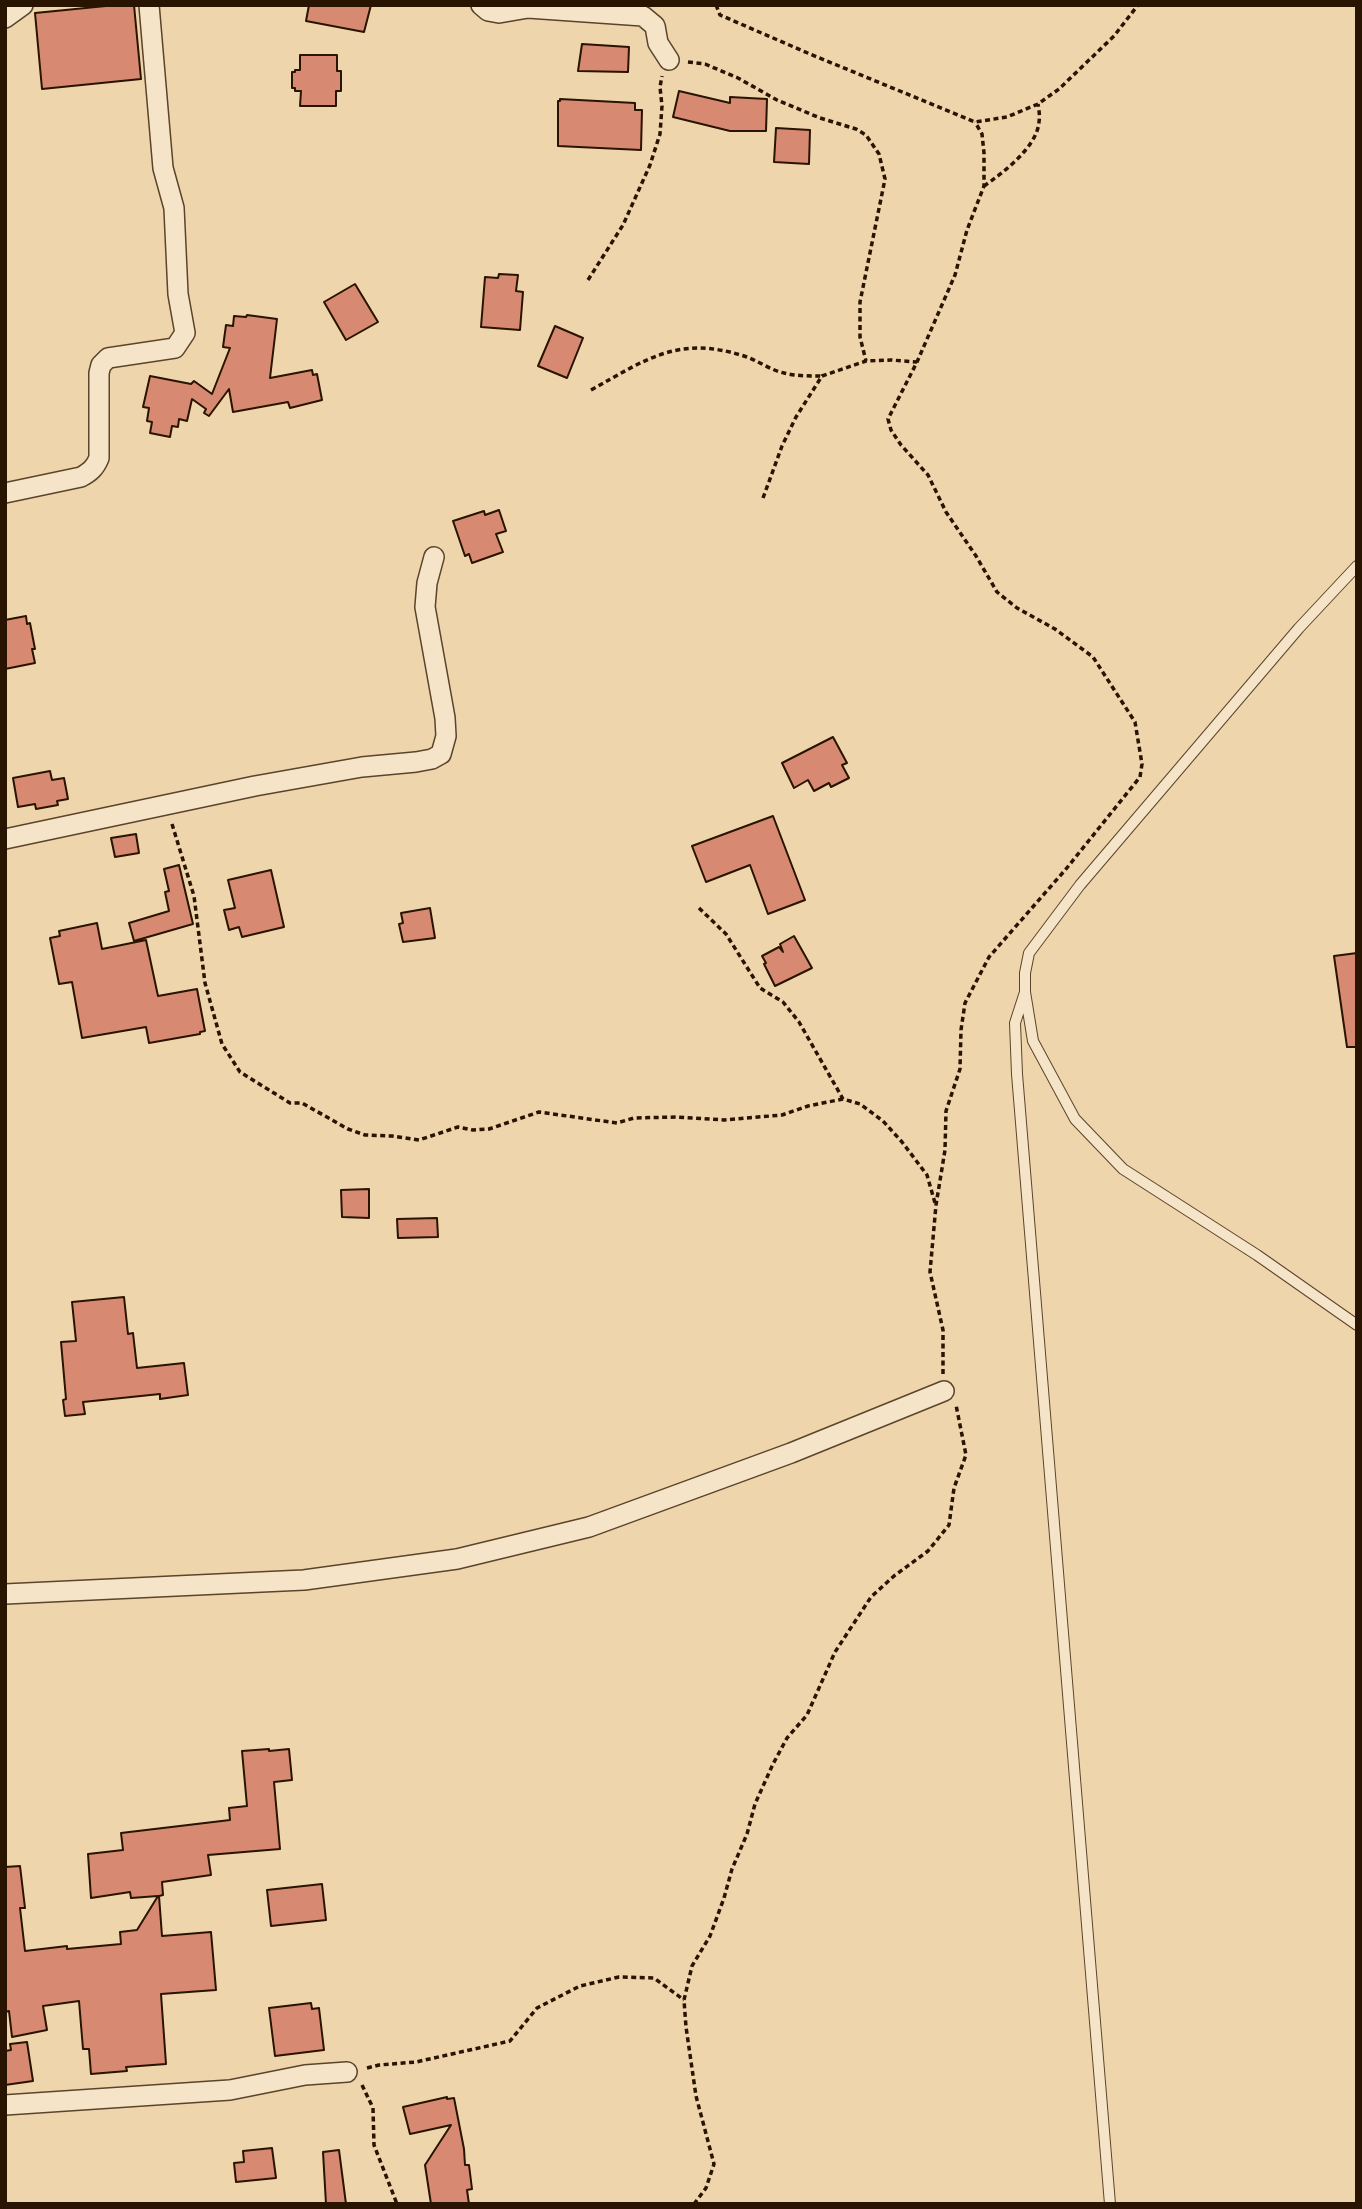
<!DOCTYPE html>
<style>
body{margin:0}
#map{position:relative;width:1362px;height:2209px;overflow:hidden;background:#efd5ab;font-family:"Gentium Book Plus",serif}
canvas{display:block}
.frame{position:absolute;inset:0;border:7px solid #281400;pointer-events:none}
</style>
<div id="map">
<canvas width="1362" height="2209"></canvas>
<div class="frame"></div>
</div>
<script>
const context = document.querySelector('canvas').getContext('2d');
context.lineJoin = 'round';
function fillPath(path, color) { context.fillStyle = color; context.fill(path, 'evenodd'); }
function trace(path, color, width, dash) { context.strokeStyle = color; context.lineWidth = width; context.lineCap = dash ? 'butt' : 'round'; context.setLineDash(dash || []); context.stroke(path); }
const building = new Path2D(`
 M116 5H134L141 79 42 89 35 13Z
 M309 5H371L364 32 306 21Z
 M582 44 629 47 628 72 578 71Z
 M300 55H337V71H341V91H336V106H300L301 91H295V88H292V72H295V70H300Z
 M679 91 730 103V97L767 99 766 131H730L673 117Z
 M560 99 635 103V110H642L641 150 558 146V101H560Z
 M776 128 810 130 809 164 774 162Z
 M499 274 518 275 516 291 523 292 520 330 481 327 485 277 498 278Z
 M355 284 378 322 346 340 324 302Z
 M247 315 277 319 270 378 312 370 313 375 317 374 322 400 290 408 288 402 233 412 229 389 209 416 204 413 206 409 192 399 187 421 179 419 178 427 172 426 170 437 150 433 152 422 147 421 149 408 143 407 150 376 191 384 194 381 212 394 230 348 223 347 226 325 233 326 234 316 246 317Z
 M555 326 583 338 567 378 538 366Z
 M499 510 506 531 496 534 503 552 472 563 469 554 465 556 453 521 484 511 485 515Z
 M26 616 27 624 30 623 35 649H32L35 663 5 669V620Z
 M833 737 847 763 842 765 849 778 831 787 829 783 814 791 808 780 794 788 782 763Z
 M50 771 52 780 64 778 68 799 57 801 58 805 36 809 35 804 18 807 13 778Z
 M773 816 805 900 768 914 750 865 706 882 692 846Z
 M136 834 139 853 115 857 111 838Z
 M179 865 193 924 134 941 129 923 169 911 165 892 169 891 164 869Z
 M271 870 284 927 242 937 239 927 229 930 224 910 235 908 228 880Z
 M430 908 435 938 403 942 399 924 403 923 401 913Z
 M97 923 102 949 146 940 158 996 197 989 205 1031 200 1032V1034L149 1043 146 1027 82 1038 72 982 59 984 50 938 60 936 59 931Z
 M794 936 812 968 775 986 764 964 766 963 762 956 779 947 783 952 780 944Z
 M1357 953V1047H1347L1334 956Z
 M369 1189V1218L342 1217 341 1190Z
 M437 1218 438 1237 398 1238 397 1219Z
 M124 1297 128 1334 133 1333 137 1368 184 1363 188 1395 160 1399V1394L83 1402 85 1414 65 1416 63 1400 66 1399 61 1342 76 1341 72 1302Z
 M269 1749V1751L289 1749 292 1780 274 1782 280 1849 208 1855 211 1875 162 1882 163 1895 159 1896 162 1936 211 1932 216 1990 161 1994 166 2064 126 2067 127 2071 91 2074 89 2049H83L79 2001 43 2006 47 2030 12 2037 9 2011 5 2012V1867L20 1866 25 1908H20L25 1951 67 1946V1949L121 1944 120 1932 137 1930 158 1896 131 1898 130 1892 91 1898 88 1854 123 1850 121 1833 230 1820 229 1808 247 1806 242 1751Z
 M322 1884 326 1920 271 1926 267 1890Z
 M311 2003 312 2009 319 2008 324 2050 275 2056 269 2008Z
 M27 2042 33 2081 5 2085V2051L11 2050 10 2044Z
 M447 2097V2099L454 2098 464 2149 465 2165H469L472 2189 467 2190 469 2204H431L425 2165 451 2125 410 2134 403 2107Z
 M272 2148 276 2178 236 2182 234 2163 244 2162 243 2151Z
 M339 2150 346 2204H326L323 2152Z`);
fillPath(building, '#d78972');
trace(building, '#281400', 2);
const service = new Path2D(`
 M1357 566 1299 628 1080 885 1029 953 1025 973V992L1033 1041 1075 1119 1123 1169 1257 1255 1357 1325
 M1025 992 1015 1023 1017 1074 1110 2204`);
const minor = new Path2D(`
 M481 5 488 11 499 13 528 8 643 16 655 26 658 43 669 60
 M5 18 23 5
 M5 493 81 477C90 472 95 468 99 458V373L101 365 108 358 175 348 185 333 178 294 174 208 163 168 149 5
 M5 839 255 786 362 767 416 762 432 759 441 754 446 736 445 718 425 607 427 583 434 557
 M5 1594 304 1580 457 1559 589 1527 791 1453 944 1391
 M5 2105 230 2090 305 2075 347 2072`);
trace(service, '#5a442b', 12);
trace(minor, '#5a442b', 22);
trace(new Path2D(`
 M716 5 720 15 810 54 975 122 1007 117 1038 104 1059 89 1114 36 1138 5
 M688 62 705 64 738 78 777 100 820 118 856 129 866 135 879 154 885 179 860 302V337L866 361
 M984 186C1003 173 1037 147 1039 122 1040 116 1039 110 1038 104
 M588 280 623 225 650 165 660 134 662 106 660 87 662 76
 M591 390C647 359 678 335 744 356 757 360 770 370 784 373 796 376 810 376 822 376
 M763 498 782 446 796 417 822 376 866 361 891 360 917 362
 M172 824 194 896 205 983 222 1044 240 1072 290 1103H302L348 1129 365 1135 392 1136 419 1140 458 1127 473 1130 489 1129 539 1112 617 1123 634 1118 677 1117 724 1120 782 1115 808 1106 843 1099
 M699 908 726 934 760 988 783 1002 799 1022 843 1099 860 1104 883 1121 902 1142 927 1175 935 1203
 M943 1374V1330L930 1272 936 1205 945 1150 946 1111 960 1069 961 1030 965 1003 989 957 1066 869 1140 777 1142 764 1135 722 1093 657 1055 629 1017 608 997 592 976 556 946 512 928 475 901 445 891 430 888 419 917 362 955 275 967 230 984 186V153L982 134 975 122
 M367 2068 379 2065 416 2062 510 2041 537 2008 580 1986 619 1977 654 1978 684 2000
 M362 2085 373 2108 374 2145 397 2204
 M694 2204 706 2188 714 2164 696 2096 686 2027 684 2000 692 1966 710 1936 724 1898 732 1869 747 1834 755 1804 773 1764 787 1738 807 1715 835 1652 871 1597 894 1576 928 1551 949 1525 954 1488 966 1455 956 1405`), '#281400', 3.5, [5, 3.5]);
trace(service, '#f5e4c8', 10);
trace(minor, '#f5e4c8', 19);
</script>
